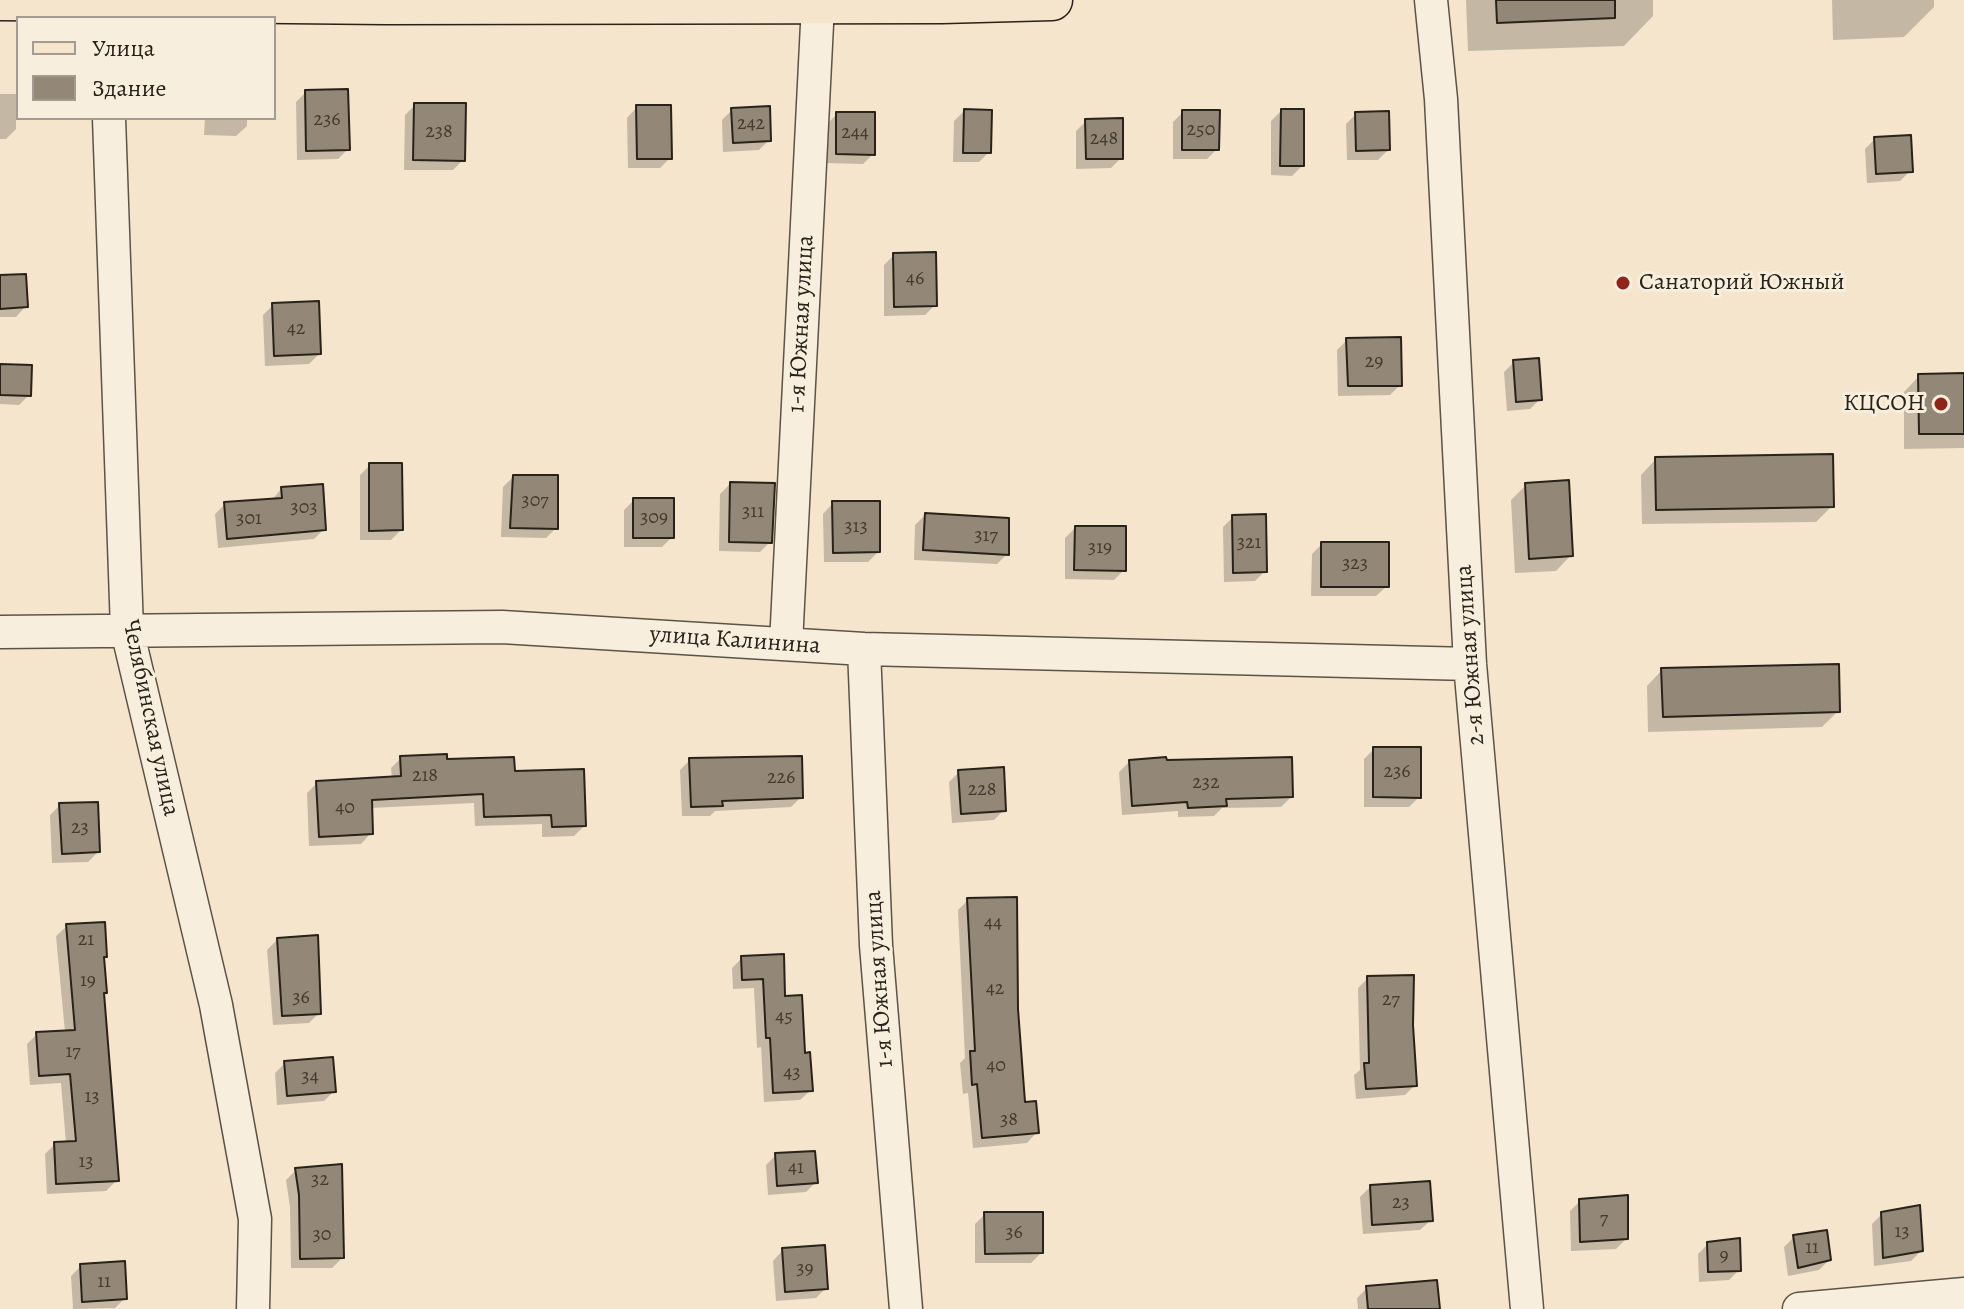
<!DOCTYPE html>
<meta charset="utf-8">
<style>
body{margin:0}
#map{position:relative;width:1964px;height:1309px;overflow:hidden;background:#f5e5cd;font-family:Alegreya,serif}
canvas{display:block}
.legend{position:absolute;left:16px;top:16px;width:260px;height:104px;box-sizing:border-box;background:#f8eede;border:2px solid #a59c8f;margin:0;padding:10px 14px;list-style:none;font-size:24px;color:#292219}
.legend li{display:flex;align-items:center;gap:16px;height:40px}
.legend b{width:40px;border:2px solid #a59c8f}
</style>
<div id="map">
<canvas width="1964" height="1309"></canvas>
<ul class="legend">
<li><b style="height:10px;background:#f5e5cd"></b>Улица</li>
<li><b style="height:22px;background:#938777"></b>Здание</li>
</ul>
</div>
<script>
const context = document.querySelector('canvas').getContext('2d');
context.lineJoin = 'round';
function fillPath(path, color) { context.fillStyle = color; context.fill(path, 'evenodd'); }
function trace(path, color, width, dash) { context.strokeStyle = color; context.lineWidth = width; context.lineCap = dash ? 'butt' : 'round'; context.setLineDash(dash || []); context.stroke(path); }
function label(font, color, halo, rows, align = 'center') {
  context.font = font + ' Alegreya,serif'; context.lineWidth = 6; context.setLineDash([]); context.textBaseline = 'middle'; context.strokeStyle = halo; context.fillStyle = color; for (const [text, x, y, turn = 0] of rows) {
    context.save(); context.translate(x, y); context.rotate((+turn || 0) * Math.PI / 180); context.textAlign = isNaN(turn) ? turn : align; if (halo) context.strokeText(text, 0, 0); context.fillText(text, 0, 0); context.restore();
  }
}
fillPath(new Path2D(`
 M1466 0H1653V16L1624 46 1468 51Z
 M1832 0H1934V7L1904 37 1833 40Z
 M306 92 348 149 338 159 297 160 296 102Z
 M0 94H16V129L6 139H0Z
 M415 105 463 160 453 170H404L405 115Z
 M637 107 670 158 660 168H628L627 118Z
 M732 110 769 140 759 150 723 152 722 120Z
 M964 111 989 152 979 162H953L954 121Z
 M1281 111 1302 166 1292 176 1271 175V121Z
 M1183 112 1217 149 1207 159H1173V122Z
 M837 114 873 154 863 164 826 163 827 124Z
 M1356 114 1388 150 1378 160H1347L1346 124Z
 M205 118H247V126L236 136 204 135Z
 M1086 121 1121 158 1111 168 1076 169V131Z
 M1875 139 1910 171 1900 181 1867 183 1865 149Z
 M894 255 935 305 925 315 884 316V265Z
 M0 277 26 306 16 317H0Z
 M273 305 319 354 309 364 265 366 263 315Z
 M1347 340 1400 385 1390 395 1338 396 1337 350Z
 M1514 362 1540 399 1530 409 1507 411 1504 372Z
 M0 366 29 395 19 405 0 404Z
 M1964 375V448L1904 449V392L1919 376Z
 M1656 459 1832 506 1816 522 1642 524 1641 475Z
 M370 465 401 530 391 540H360V475Z
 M513 477 556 528 546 538 501 537 503 487Z
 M730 484 770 542 760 552 719 551 720 494Z
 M1526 485 1571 555 1556 571 1515 573 1511 500Z
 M282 488 324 529 314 539 218 548 215 514 225 504 272 500Z
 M634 500 672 537 662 547H624V510Z
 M833 503 878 552 868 562H824L823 514Z
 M925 515 1007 554 997 564 914 560 915 525Z
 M1233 517 1265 571 1255 581 1224 582 1223 527Z
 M1075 528 1124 570 1114 580 1065 579V538Z
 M1322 544 1387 586 1376 596H1311L1312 554Z
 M1662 670 1838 711 1822 727 1648 732 1647 686Z
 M1374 749 1419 797 1409 807H1364V759Z
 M401 758 446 762 584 826 574 836 542 837V824L475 826 474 803 370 808 371 833 361 844 309 846 307 793 317 783 392 779 391 768Z
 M690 760 801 797 791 807 715 811 710 816H682L680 770Z
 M1129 762 1291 797 1281 807 1222 808 1214 816 1178 817V811L1122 815 1119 772Z
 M959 772 1004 810 994 820 952 823 949 782Z
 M60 805 98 852 88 862 52 863 50 815Z
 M968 900 1016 1009 1023 1104 1037 1132 1027 1143 973 1148 968 1093 963 1094 960 1063 965 1058 958 910Z
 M67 926 105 956 102 959 105 992 102 995 116 1181 106 1191 47 1194 45 1154 55 1144 66 1143 61 1083 30 1085 27 1044 37 1034 65 1032 56 936Z
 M277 940 319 1013 309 1023 273 1025 267 950Z
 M742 958 783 998 803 1055 811 1090 800 1100 764 1102 761 1047 757 1048 754 988 733 989 732 968Z
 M1368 978 1415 1085 1405 1095 1356 1099 1354 1075 1360 1070 1358 988Z
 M285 1063 334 1091 324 1101 277 1105 275 1073Z
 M776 1155 816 1182 806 1192 768 1195 766 1165Z
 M296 1170 342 1258 332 1268H291L290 1207 286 1180Z
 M1370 1187 1431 1220 1420 1230 1363 1234 1360 1197Z
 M1580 1201 1626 1239 1616 1249 1571 1251 1570 1211Z
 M985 1214 1041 1253 1031 1263H975V1224Z
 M1882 1214 1921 1251 1911 1261 1874 1266 1872 1224Z
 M1794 1237 1829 1260 1819 1270 1788 1276 1784 1247Z
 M1708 1244 1739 1270 1729 1280 1699 1282 1698 1254Z
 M783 1250 826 1288 816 1298 776 1301 773 1261Z
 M81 1266 125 1298 115 1308 73 1309 71 1276Z
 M1367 1288 1438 1309H1358L1357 1298Z`), '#0003');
const building = new Path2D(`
 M1496 0H1615V18L1497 23Z
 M348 89 350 150 306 151 305 90Z
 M414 103H466L465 161 413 160Z
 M636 105H671L672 159H637Z
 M770 106 771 141 733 143 731 108Z
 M964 109 992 110 991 153H963Z
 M1281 109H1304V166H1280Z
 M1182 110H1220L1219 150H1182Z
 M1389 111 1390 150 1356 151 1355 112Z
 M836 112H875V155L836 154Z
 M1123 118V159H1086L1085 119Z
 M1911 135 1913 172 1876 174 1874 137Z
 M936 252 937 306 894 307 893 253Z
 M26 274 28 307 0 309V275Z
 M319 301 321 354 274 356 272 303Z
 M1401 337 1402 386H1348L1346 338Z
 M1539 358 1542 400 1516 402 1513 360Z
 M0 364 32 365 31 396 0 395Z
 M1964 373V434H1919L1918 374Z
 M1833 454 1834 507 1656 510 1655 457Z
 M369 463H402L403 530 369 531Z
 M513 475H558V529L510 528Z
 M1569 480 1573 556 1529 559 1525 483Z
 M730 482 775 483 772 543 729 542Z
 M323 484 326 530 227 539 224 502 282 498 281 487Z
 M633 498H674V538H633Z
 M832 501H880V552L833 553Z
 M925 513 1009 518V555L923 550Z
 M1266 514 1267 572 1233 573 1232 515Z
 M1075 526H1126V571L1074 570Z
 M1321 542H1389V587H1321Z
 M1839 664 1840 712 1663 717 1661 668Z
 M1373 747H1421V798L1373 797Z
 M447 754V759L514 757 515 771 584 769 586 826 552 827 551 815 484 817 483 794 372 800 373 834 319 837 316 781 401 776 400 756Z
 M802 756 803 798 722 801 723 806 691 807 689 758Z
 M1166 757 1167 760 1292 757 1293 797 1226 799 1227 806 1188 808 1187 802 1132 806 1129 760Z
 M1004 767 1006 811 961 814 958 770Z
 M98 802 100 852 62 854 59 803Z
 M1017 897 1018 1009 1025 1102 1036 1101 1039 1133 982 1138 977 1084 972 1085 970 1051H975L967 898Z
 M105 922 107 957H104L107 993H104L119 1181 56 1184 54 1142 76 1141 70 1074 39 1076 36 1032 75 1030 66 924Z
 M318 935 321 1014 282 1016 277 938Z
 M784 954 785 996 802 995 805 1053 810 1052 813 1091 773 1093 770 1038H766L763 979 742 980 741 956Z
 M1414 975 1413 1025 1417 1086 1366 1089 1364 1063H1369L1367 976Z
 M333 1057 336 1092 287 1096 284 1061Z
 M815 1151 818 1183 777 1186 775 1153Z
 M342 1164 344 1258 300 1259 299 1195 295 1168Z
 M1430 1181 1433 1221 1372 1225 1370 1185Z
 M1628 1195V1239L1580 1242 1579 1199Z
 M1920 1205 1923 1251 1883 1258 1881 1212Z
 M984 1212H1043V1253L985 1254Z
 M1827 1230 1831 1260 1798 1268 1793 1235Z
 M1740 1238 1741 1271 1708 1272 1707 1242Z
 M825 1245 828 1289 785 1292 782 1248Z
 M125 1261 127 1299 82 1302 80 1264Z
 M1437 1280 1440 1309H1368L1366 1286Z`);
fillPath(building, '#938777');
trace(building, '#292219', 2);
const minor = new Path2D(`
 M1431 0 1441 99 1470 664 1527 1309
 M109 118 127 630 216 1005 255 1219 253 1309
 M0 632 502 627 864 649 1470 664
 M786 644 818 4
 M864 649 876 945 906 1309
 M1799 1309 1964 1294`);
const major = new Path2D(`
 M0 0 386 4 942 3 1052 0`);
trace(minor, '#5c5346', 35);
trace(major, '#292219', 43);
trace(minor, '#f8eede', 32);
trace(major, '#f5e5cd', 40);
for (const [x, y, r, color] of [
 [1623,283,8,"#8f2418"],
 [1941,404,8,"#8f2418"]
]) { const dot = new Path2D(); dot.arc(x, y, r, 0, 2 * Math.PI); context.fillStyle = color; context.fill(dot); trace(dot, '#f8eede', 3); }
label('20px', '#443b30', null, [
 ["236",327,120],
 ["242",751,124],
 ["250",1201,130],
 ["238",439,132],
 ["244",855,133],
 ["248",1104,139],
 ["46",915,279],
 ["42",296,329],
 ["29",1374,362],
 ["307",535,501],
 ["303",304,508],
 ["311",753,512],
 ["309",654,518],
 ["301",249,519],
 ["313",856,527],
 ["317",986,536],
 ["321",1249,543],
 ["319",1100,548],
 ["323",1355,564],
 ["236",1397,772],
 ["218",425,776],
 ["226",781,778],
 ["232",1206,783],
 ["228",982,790],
 ["40",345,808],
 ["23",80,828],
 ["44",993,923],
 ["21",86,940],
 ["19",88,981],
 ["42",995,989],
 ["36",301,998],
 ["27",1391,1000],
 ["45",784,1017],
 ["17",73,1052],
 ["40",996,1066],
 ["43",792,1073],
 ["34",310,1077],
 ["13",92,1097],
 ["38",1009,1120],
 ["13",86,1162],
 ["41",796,1168],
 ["32",320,1180],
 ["23",1401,1203],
 ["7",1604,1219],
 ["13",1902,1232],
 ["36",1014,1233],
 ["30",322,1235],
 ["11",1812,1248],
 ["9",1724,1256],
 ["39",805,1269],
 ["11",104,1282]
]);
label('24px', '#292219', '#f8eede', [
 ["Санаторий Южный",1639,283],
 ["КЦСОН",1925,404,"right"]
], 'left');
label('24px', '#292219', '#f8eede', [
 ["1-я Южная улица",802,324,-87],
 ["улица Калинина",735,641,4],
 ["2-я Южная улица",1471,655,-94],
 ["Челябинская улица",150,718,78],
 ["1-я Южная улица",880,979,-94]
]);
</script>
